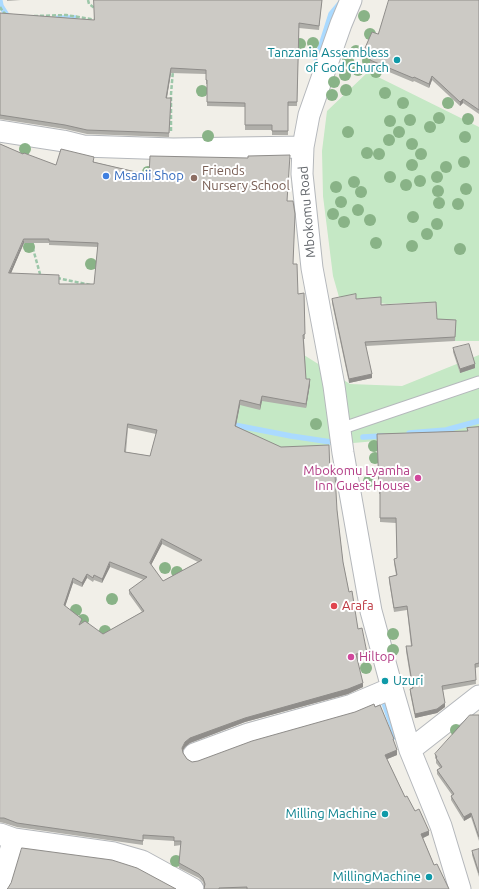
<!DOCTYPE html>
<style>
body{margin:0}
canvas{display:block;background:#f1efe8}
</style>
<canvas width="479" height="889"></canvas>
<script>
const context = document.querySelector('canvas').getContext('2d');
context.lineJoin = 'round';
function fillPath(path, color) { context.fillStyle = color; context.fill(path, 'evenodd'); }
function trace(path, color, width, dash) { context.strokeStyle = color; context.lineWidth = width; context.lineCap = dash ? 'butt' : 'round'; context.setLineDash(dash || []); context.stroke(path); }
function label(font, color, halo, rows, align = 'center') {
  context.font = font + ' Ubuntu,sans-serif'; context.lineWidth = 4; context.setLineDash([]); context.textBaseline = 'middle'; context.strokeStyle = halo; context.fillStyle = color; for (const [text, x, y, turn = 0] of rows) {
    context.save(); context.translate(x, y); context.rotate((+turn || 0) * Math.PI / 180); context.textAlign = isNaN(turn) ? turn : align; if (halo) context.strokeText(text, 0, 0); context.fillText(text, 0, 0); context.restore();
  }
}
fillPath(new Path2D(`
 M368 72 479 127V341H439L428 302 387 304 339 297 333 276 323 196 322 151 327 111Z
 M0 318 296 350 350 384 402 386 479 355V432L239 453Z`), '#c5e8c5');
trace(new Path2D(`
 M0 1 1 6 8 17H10
 M58 18H75
 M291 44H300L302 50 318 55
 M314 71 318 55 331 14 341 2
 M229 424 291 436 331 442
 M409 433 446 430 479 421
 M363 437 383 436
 M384 703 396 737`), '#aadaff', 5.5);
const lane = new Path2D(`
 M340 429 479 382`);
const street = new Path2D(`
 M351 0 341 24 309 115 303 147 302 174 312 268 334 386 343 453 371 611 392 688 410 750 441 826 460 889
 M0 131 63 141 83 146 173 149 303 147
 M410 750 479 696
 M194 754 248 734 352 705 392 688
 M0 834 14 839 114 853 142 861 193 889
 M0 884 14 839`);
trace(lane, '#b5b8bc', 13);
trace(street, '#b5b8bc', 23);
trace(new Path2D(`
 M88 0 89 4 96 9
 M0 7 3 12 7 15
 M34 16 66 15 97 20
 M171 131V94L173 70
 M145 167 147 178
 M33 242 32 245 40 274
 M57 278 91 285`), '#9cc7a9', 2.5, [4, 2]);
trace(lane, '#fff', 11);
trace(street, '#fff', 21);
context.fillStyle = '#89b387';
for (const [x, y] of [
 [364,16],
 [370,34],
 [313,43],
 [300,44],
 [356,51],
 [348,61],
 [368,61],
 [358,70],
 [376,72],
 [345,75],
 [334,82],
 [346,90],
 [202,91],
 [385,93],
 [332,95],
 [403,103],
 [448,103],
 [439,118],
 [468,119],
 [410,120],
 [390,121],
 [430,127],
 [348,132],
 [399,132],
 [208,136],
 [465,137],
 [389,140],
 [412,144],
 [25,149],
 [367,153],
 [379,154],
 [421,154],
 [464,162],
 [412,165],
 [446,167],
 [148,172],
 [390,177],
 [437,177],
 [420,181],
 [354,182],
 [406,185],
 [336,187],
 [466,189],
 [438,191],
 [361,192],
 [341,202],
 [439,203],
 [458,204],
 [358,210],
 [333,214],
 [413,217],
 [370,220],
 [344,222],
 [437,224],
 [427,234],
 [376,243],
 [412,246],
 [29,247],
 [460,249],
 [91,264],
 [316,424],
 [374,446],
 [375,458],
 [369,481],
 [165,568],
 [177,572],
 [112,599],
 [76,610],
 [83,620],
 [105,631],
 [393,634],
 [393,650],
 [366,668],
 [456,730],
 [176,861]
]) { context.beginPath(); context.arc(x, y, 6, 0, 2 * Math.PI); context.fill(); }
fillPath(new Path2D(`
 M7 0H21L7 1Z
 M322 0 319 30 299 28 297 106H288V135H272V130H245V107L207 106V84H206V74L171 73 167 98H171L169 137 87 134 65 129 0 119V13L94 20Z
 M479 0V114L463 103 460 106 432 80 429 88 414 81 413 82 370 64V60L372 55 365 53V48L378 34Z
 M0 144 23 154 56 165 94 161V162L149 175 287 201 293 264 298 294 304 293 305 339H304L306 379 310 384 306 408 262 401 260 410 240 405 236 426 330 474 337 510 343 562 349 592 358 629 367 653V657L357 659 363 687 348 694 245 722 190 743 185 747 182 752 183 753 187 759 192 762 394 742 397 755 387 759 405 797 415 811 429 835 423 838 434 865 449 889H204V887L203 882 199 878 179 868 181 845 174 846V841L143 839V845L17 827 4 823 0 822ZM24 243H49V245L98 247 94 284H59L11 273ZM128 428 156 434 150 456 126 452ZM162 544 198 562 163 581 151 565ZM110 567 144 580 129 590V594L142 612 103 634 82 623 65 606 73 583 82 587 87 578 93 582 94 580 102 583Z
 M332 299H356L437 319 456 320 455 341 366 346 372 378 349 383 332 303Z
 M453 348 475 368 460 373 453 352Z
 M479 427V667L475 668 476 684 443 690 445 707 437 713 415 718 410 693V689L412 688 406 651V646H411L407 610 394 612 389 581V577L396 575 394 563V559L397 558 396 523 380 522V494H379L377 434 467 431V428Z
 M479 715V841L471 817 464 821 451 800V796L452 795 437 774V770L440 768 436 763V759L435 758V754Z
 M479 849V877L472 855V851Z`), '#afaea9');
fillPath(new Path2D(`
 M171 68V73L166 102V98Z
 M432 76V80L429 88V84Z
 M463 99V103L460 106V102Z
 M24 239V243L9 278V273Z
 M475 364V368L460 373V369Z
 M372 374V378L349 383V379Z
 M310 379V384L306 408V404Z
 M262 396V401L260 410V405Z
 M240 400V405L235 430V426Z
 M162 539V544L150 567V563Z
 M110 562V567L102 583V579Z
 M87 574V578L82 587V583Z
 M73 578V583L64 610V605Z
 M363 683V687L348 694 245 722 190 743 185 747 182 752V748L185 742 190 738 245 718Z
 M445 703V707L437 713 415 718V714Z
 M397 750V755L385 760V755Z
 M471 813V817L464 821V817Z
 M429 831V835L421 839V834Z`), '#8f8d8a');
const building = new Path2D(`
 M94 0H322L319 26 299 23 297 102H288V131H272V125H245V103L207 102V80H206V70L171 68 166 98H171L169 133 87 130 65 125 0 115V13L94 20Z
 M389 0H479V110L463 99 460 102 432 76 429 84 414 77 413 78 370 60 373 52 365 48 372 32 378 34Z
 M0 144 23 154 24 153 56 165 61 149 94 157 93 162 149 175 150 156 248 158V156L290 155 287 201H293L295 214 293 264H297L298 294 304 293 305 334 303 335 306 379H310L306 404 262 396 260 405 240 400 235 426 281 447 329 445 330 474H335L337 510 343 562 349 592 352 591 358 629 362 628 367 653 356 654 363 683 348 689 245 718 190 738 185 742 182 748 183 753 187 759 192 762 198 761 252 741 355 712 374 704 375 707 380 705 394 739H393L397 750 385 755 405 797 407 796 415 811 419 809 429 831 421 834 434 865 437 864 449 889H247V887L219 888V889H204L205 884 203 878 199 874 179 863 181 841H174V837L143 835V841L17 823 4 818H0ZM24 239H49V241L98 243 94 284H59V275L9 273ZM128 424 157 430 150 456 125 452ZM162 539 202 560 163 581 150 563ZM110 562 147 577 129 590 144 611 103 634 85 621 79 625 82 619 64 605 73 578 82 583 87 574 93 578 94 575 102 579Z
 M356 294V299L381 297V305L436 302 437 319 456 320 455 337 365 342 372 374 349 379 332 299Z
 M469 344 475 364 460 369 453 348Z
 M479 427V663L475 664 476 680 442 686 445 703 437 709 415 714 410 689 413 688 406 646H412L407 606 394 608 389 577 397 575 394 559 397 558 396 518H380V490H379L377 434 468 431 467 428Z
 M470 715H479V837L471 813 464 817 451 796 454 794 437 770 442 767 436 758 437 757 435 754Z
 M22 848 112 860 137 868 176 889H7L8 888 11 883Z
 M479 849V873L472 851Z`);
fillPath(building, '#cccac5');
trace(building, '#8f8d8a', 1);
for (const [x, y, r, color] of [
 [397,60,4,"#0f9aa8"],
 [106,176,4,"#3f7fe0"],
 [194,178,4,"#8d6e63"],
 [418,478,4,"#d1479c"],
 [334,606,4,"#e0444e"],
 [351,657,4,"#d1479c"],
 [385,681,4,"#0f9aa8"],
 [385,814,4,"#0f9aa8"],
 [429,877,4,"#0f9aa8"]
]) { const dot = new Path2D(); dot.arc(x, y, r, 0, 2 * Math.PI); context.fillStyle = color; context.fill(dot); trace(dot, '#fff', 1.5); }
label('13px', '#0d838f', '#fff', [
 ["Tanzania Assembless",389,53],
 ["of God Church",389,68],
 ["Uzuri",393,681,"left"],
 ["Milling Machine",377,814],
 ["MillingMachine",421,877]
], 'right');
label('13px', '#785e54', '#fff', [
 ["Friends",202,171],
 ["Nursery School",202,186]
], 'left');
label('13px', '#366cbe', '#fff', [
 ["Msanii Shop",114,176]
], 'left');
label('13px', '#5f6368', '#fff', [
 ["Mbokomu Road",307,212,-95]
]);
label('13px', '#b23c85', '#fff', [
 ["Mbokomu Lyamha",410,471],
 ["Inn Guest House",410,486],
 ["Hiltop",359,657,"left"]
], 'right');
label('13px', '#be3a42', '#fff', [
 ["Arafa",342,606]
], 'left');
</script>
